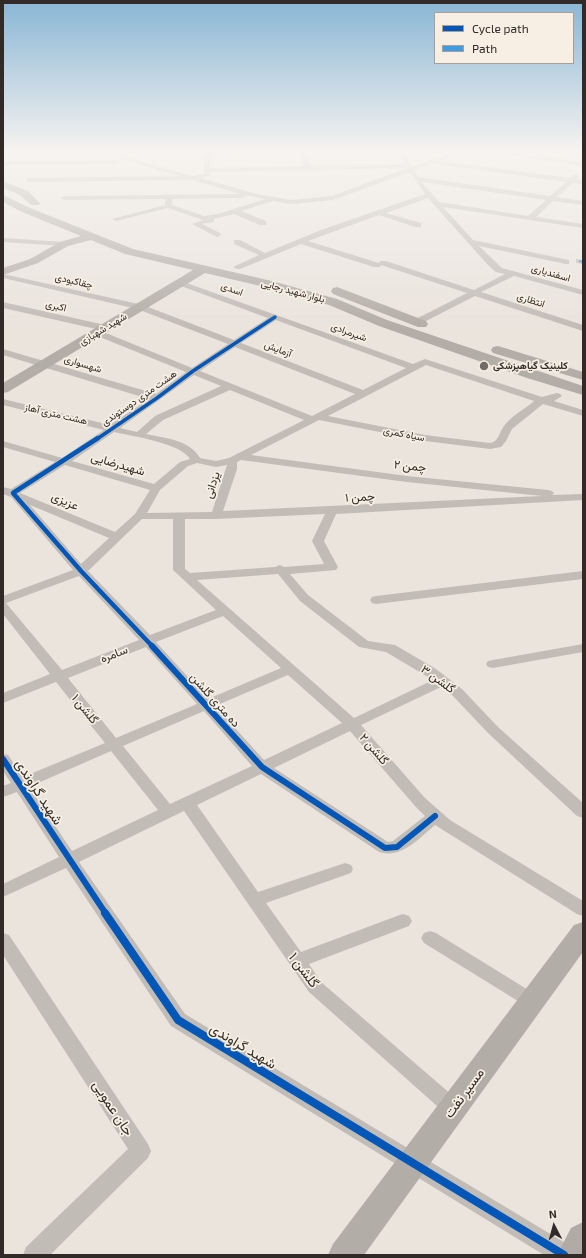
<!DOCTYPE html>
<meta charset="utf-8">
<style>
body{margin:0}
#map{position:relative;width:586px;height:1258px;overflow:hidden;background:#eae4dd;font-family:"Exo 2",sans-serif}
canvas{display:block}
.frame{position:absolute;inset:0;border:4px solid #322a26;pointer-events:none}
.legend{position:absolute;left:434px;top:12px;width:140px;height:52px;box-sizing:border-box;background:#f7efe4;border:1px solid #a8a098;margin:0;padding:5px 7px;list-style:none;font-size:12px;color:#322a26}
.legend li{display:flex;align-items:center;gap:8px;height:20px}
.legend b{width:20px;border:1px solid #a8a098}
.north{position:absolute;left:534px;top:1206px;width:40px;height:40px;-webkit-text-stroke:3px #f7efe4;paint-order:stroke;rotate:354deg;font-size:11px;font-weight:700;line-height:16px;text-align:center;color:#322a26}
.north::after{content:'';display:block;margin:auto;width:14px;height:18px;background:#322a26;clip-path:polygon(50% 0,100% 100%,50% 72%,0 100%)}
</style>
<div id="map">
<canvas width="586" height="1258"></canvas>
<div class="frame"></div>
<ul class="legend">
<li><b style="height:5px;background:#0057b8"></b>Cycle path</li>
<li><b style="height:5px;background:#3e9ce0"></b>Path</li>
</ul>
<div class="north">N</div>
</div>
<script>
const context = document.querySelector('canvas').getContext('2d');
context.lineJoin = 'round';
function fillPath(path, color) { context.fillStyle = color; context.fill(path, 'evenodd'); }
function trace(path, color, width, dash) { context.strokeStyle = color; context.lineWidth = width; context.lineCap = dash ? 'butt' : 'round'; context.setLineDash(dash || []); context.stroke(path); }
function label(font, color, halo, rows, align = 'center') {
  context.font = font + ' "Exo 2",Vazirmatn,sans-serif'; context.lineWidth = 3.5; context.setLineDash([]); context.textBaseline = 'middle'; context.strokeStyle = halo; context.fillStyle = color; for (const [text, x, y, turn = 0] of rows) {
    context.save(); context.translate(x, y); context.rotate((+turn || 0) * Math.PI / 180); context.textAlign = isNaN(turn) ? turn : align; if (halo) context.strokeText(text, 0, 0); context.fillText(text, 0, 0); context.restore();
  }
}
fillPath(new Path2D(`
 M97 152H108L192 176 204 174V152H259L256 154 210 156V168L304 166 300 152H306L311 166 405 164 398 152H404L412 167 453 152H462L441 161 570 178 574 175H578L579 176 576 179 583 180V184L573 183 557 197 583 201V205L553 201 536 217 583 224V228L443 207 473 240 569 260V264H566L479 246 502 268 583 290V295L514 276 481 292 583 325V331L475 296 420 324H414L413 322 414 320 467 293 381 265 380 267H374L301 244 240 269H237L233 267 259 255 234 244V240H240L265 253 321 230 425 194 410 172 333 200 292 204 273 201 241 211 266 221V225H260L234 214 214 219V222L202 224 220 233 221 235 217 237 192 224 203 220 168 208 116 221 112 219 165 205V199L64 200 61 198 64 196 241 194 192 180 28 182 25 180 28 178 179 176ZM433 164H435L566 182 550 196 419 177 415 170ZM407 168 332 196 292 200 257 194 201 178 209 176 210 172ZM422 182 546 200 528 216 439 202ZM245 195 265 199 218 214 204 216 172 205V199L242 198 244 197ZM428 198 488 265 496 272 505 274 474 290 386 261H380L379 263 308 241 379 215 415 227H421V223L386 213Z
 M489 152H508L583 162V166Z
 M3 161 117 160 120 162 117 164 3 165Z
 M3 238 64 242 68 244 64 246 3 242Z
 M576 259 583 260V264L576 263Z
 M3 274 143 305 234 340 268 318 178 285V281H181L413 364 425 359 542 397 557 393 560 394 562 396 554 401 583 410V416L543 404 512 429 506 441 501 447 490 449 425 441 319 420 251 455 407 476 548 490 552 491 554 493 552 495 583 494V500L336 514 324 541 338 567 336 570 290 574 308 595 368 641 395 645 436 669 462 689 498 727 583 803V818L577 816 488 733 452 695 441 687 361 725 425 798 450 820 583 901V916L577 914 435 825C419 838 402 859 379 852L261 774 197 805 258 892 345 863 351 865 353 869 351 873 266 903 301 952 397 916 403 914 409 916 412 921 409 926 309 964 321 982 460 1102 463 1108 460 1114 453 1117 446 1114 309 992 184 811 79 862 185 1014 572 1247 575 1255H544L171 1026 66 868 3 897V884L59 857 17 792 3 797V786L11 783 3 771V754L8 755 23 777 105 743 56 682 3 703V693L50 674 3 614V596L73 570 11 497 3 494V487L11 489 55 462 3 447V441L62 458 104 430 3 405V399L110 425 149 399 3 355V349L156 394 186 372 95 335 94 333 95 331H101L192 368 228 344 137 309 3 278ZM276 320 406 368 363 390 241 343ZM235 347 355 394 312 416 200 371ZM426 365 534 401C525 409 511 416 504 426 499 432 499 442 490 443L425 435 328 416ZM194 375 221 386 155 416 137 432 120 428ZM230 390 304 420 229 458 216 461 200 458C190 440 165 438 146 434L163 420ZM114 432C131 436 181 443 190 459L180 462 154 484 72 461ZM241 460 407 482 542 496 223 511 237 469V462ZM197 463 216 467 227 465 212 512 147 513 160 490 188 466ZM65 465 150 490 135 514 115 532 20 493ZM30 505 109 538 81 564ZM325 514 312 541 324 564 284 567 280 565 275 567 190 573 185 569V519H216ZM142 519H173V570L216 610 150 635 88 571ZM278 574 300 601 359 647 386 652 433 680 354 718 197 580ZM79 576 139 640 62 670 6 603ZM223 616 281 668 208 699 156 642ZM146 647 197 704 116 738 68 678ZM288 675 342 723 264 760 215 706ZM204 711 252 766 170 804 123 746ZM350 731 415 806 425 816 393 841 388 842 274 768ZM111 751 158 810 72 851 29 787Z
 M3 302 105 325 109 328 105 331 3 308Z
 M583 571V579L376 604 372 603 370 600 372 597 376 596Z
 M583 644V652L493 668 488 667 486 664 488 661 493 660Z
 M430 931 436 933 538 996 541 1001 538 1006 532 1009 526 1006 424 943 421 938 424 933Z
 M3 933 9 935 148 1144 151 1151 148 1158 50 1255H23L26 1247 128 1149 3 955Z`), '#c2bcb7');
fillPath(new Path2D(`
 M3 152H13L3 157Z
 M3 181 28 191 40 203 39 205H31L20 195 3 188Z
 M3 195 30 208 133 249 272 281 337 299 387 320 583 386V395L527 378 379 326 329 305 269 288 205 273 8 392 3 393V383L193 270 125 254 91 240 68 246 38 263 3 275V268L30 259 60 242 81 236 22 212 3 202Z
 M337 287 426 321 428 324 426 327H418L333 294 331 291 333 288Z
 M498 346 583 372V380L493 353 491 350 493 347Z
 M583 922V952L364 1255H328L333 1244 574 925Z`), '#b3ada7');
fillPath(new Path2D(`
 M583 1222V1255H557L571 1228Z`), '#b1aba6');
trace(new Path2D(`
 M579 261 583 262`), '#3e9ce0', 2, [4.5, 2]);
trace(new Path2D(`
 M97 439 157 398 193 371 275 317`), '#0057b8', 3.5);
trace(new Path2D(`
 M98 438 13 493 81 571 153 647`), '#0057b8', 4.5);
trace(new Path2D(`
 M152 646 262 767 385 848 397 847 435 816
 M3 759 106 914`), '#0057b8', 6);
trace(new Path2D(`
 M105 913 178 1020 564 1255`), '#0057b8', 8);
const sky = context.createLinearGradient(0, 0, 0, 328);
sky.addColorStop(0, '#89b6d5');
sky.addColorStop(0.46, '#f6f3f0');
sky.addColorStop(1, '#f6f3f000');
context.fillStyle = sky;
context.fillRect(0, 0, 586, 328);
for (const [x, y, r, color] of [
 [484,366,5,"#726b66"]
]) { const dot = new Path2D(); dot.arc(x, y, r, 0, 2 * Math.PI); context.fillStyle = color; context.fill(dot); trace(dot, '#f7efe4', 1.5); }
label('10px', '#322a26', '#f7efe4', [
 ["اسفندیاری",551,273,16],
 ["چقاکبودی",74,281,13],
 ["اسدی",232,289,20],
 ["بلوار شهید رجایی",293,291,15],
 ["انتظاری",531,300,18],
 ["اکبری",56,306,13],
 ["شهید شهبازی",103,329,-31],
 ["شیرمرادی",349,332,20],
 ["آزمایش",278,349,21],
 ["شهسواری",83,364,17],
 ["هشت متری دوستوندی",139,398,-35],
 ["هشت متری آهاز",56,414,13],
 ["سیاه کمری",404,434,11]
]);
label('bold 10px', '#322a26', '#f7efe4', [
 ["کلینیک گیاهپزشکی",493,366]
], 'left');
label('12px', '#322a26', '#f7efe4', [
 ["شهیدرضایی",118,464,16],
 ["چمن ۲",410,466,6],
 ["یزدانی",212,485,-72],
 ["چمن ۱",360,497,-3],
 ["عزیزی",65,501,23],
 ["سامره",114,654,-21],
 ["گلشن ۳",438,679,36],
 ["ده متری گلشن",215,700,48],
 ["گلشن ۱",85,709,51],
 ["گلشن ۲",374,749,49]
]);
label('14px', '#322a26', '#f7efe4', [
 ["شهید گراوندی",39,792,57],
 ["گلشن ۱",304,970,53],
 ["شهید گراوندی",243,1046,31],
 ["مسیر نفت",464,1093,-54],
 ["جان عمویی",113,1108,57]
]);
</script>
